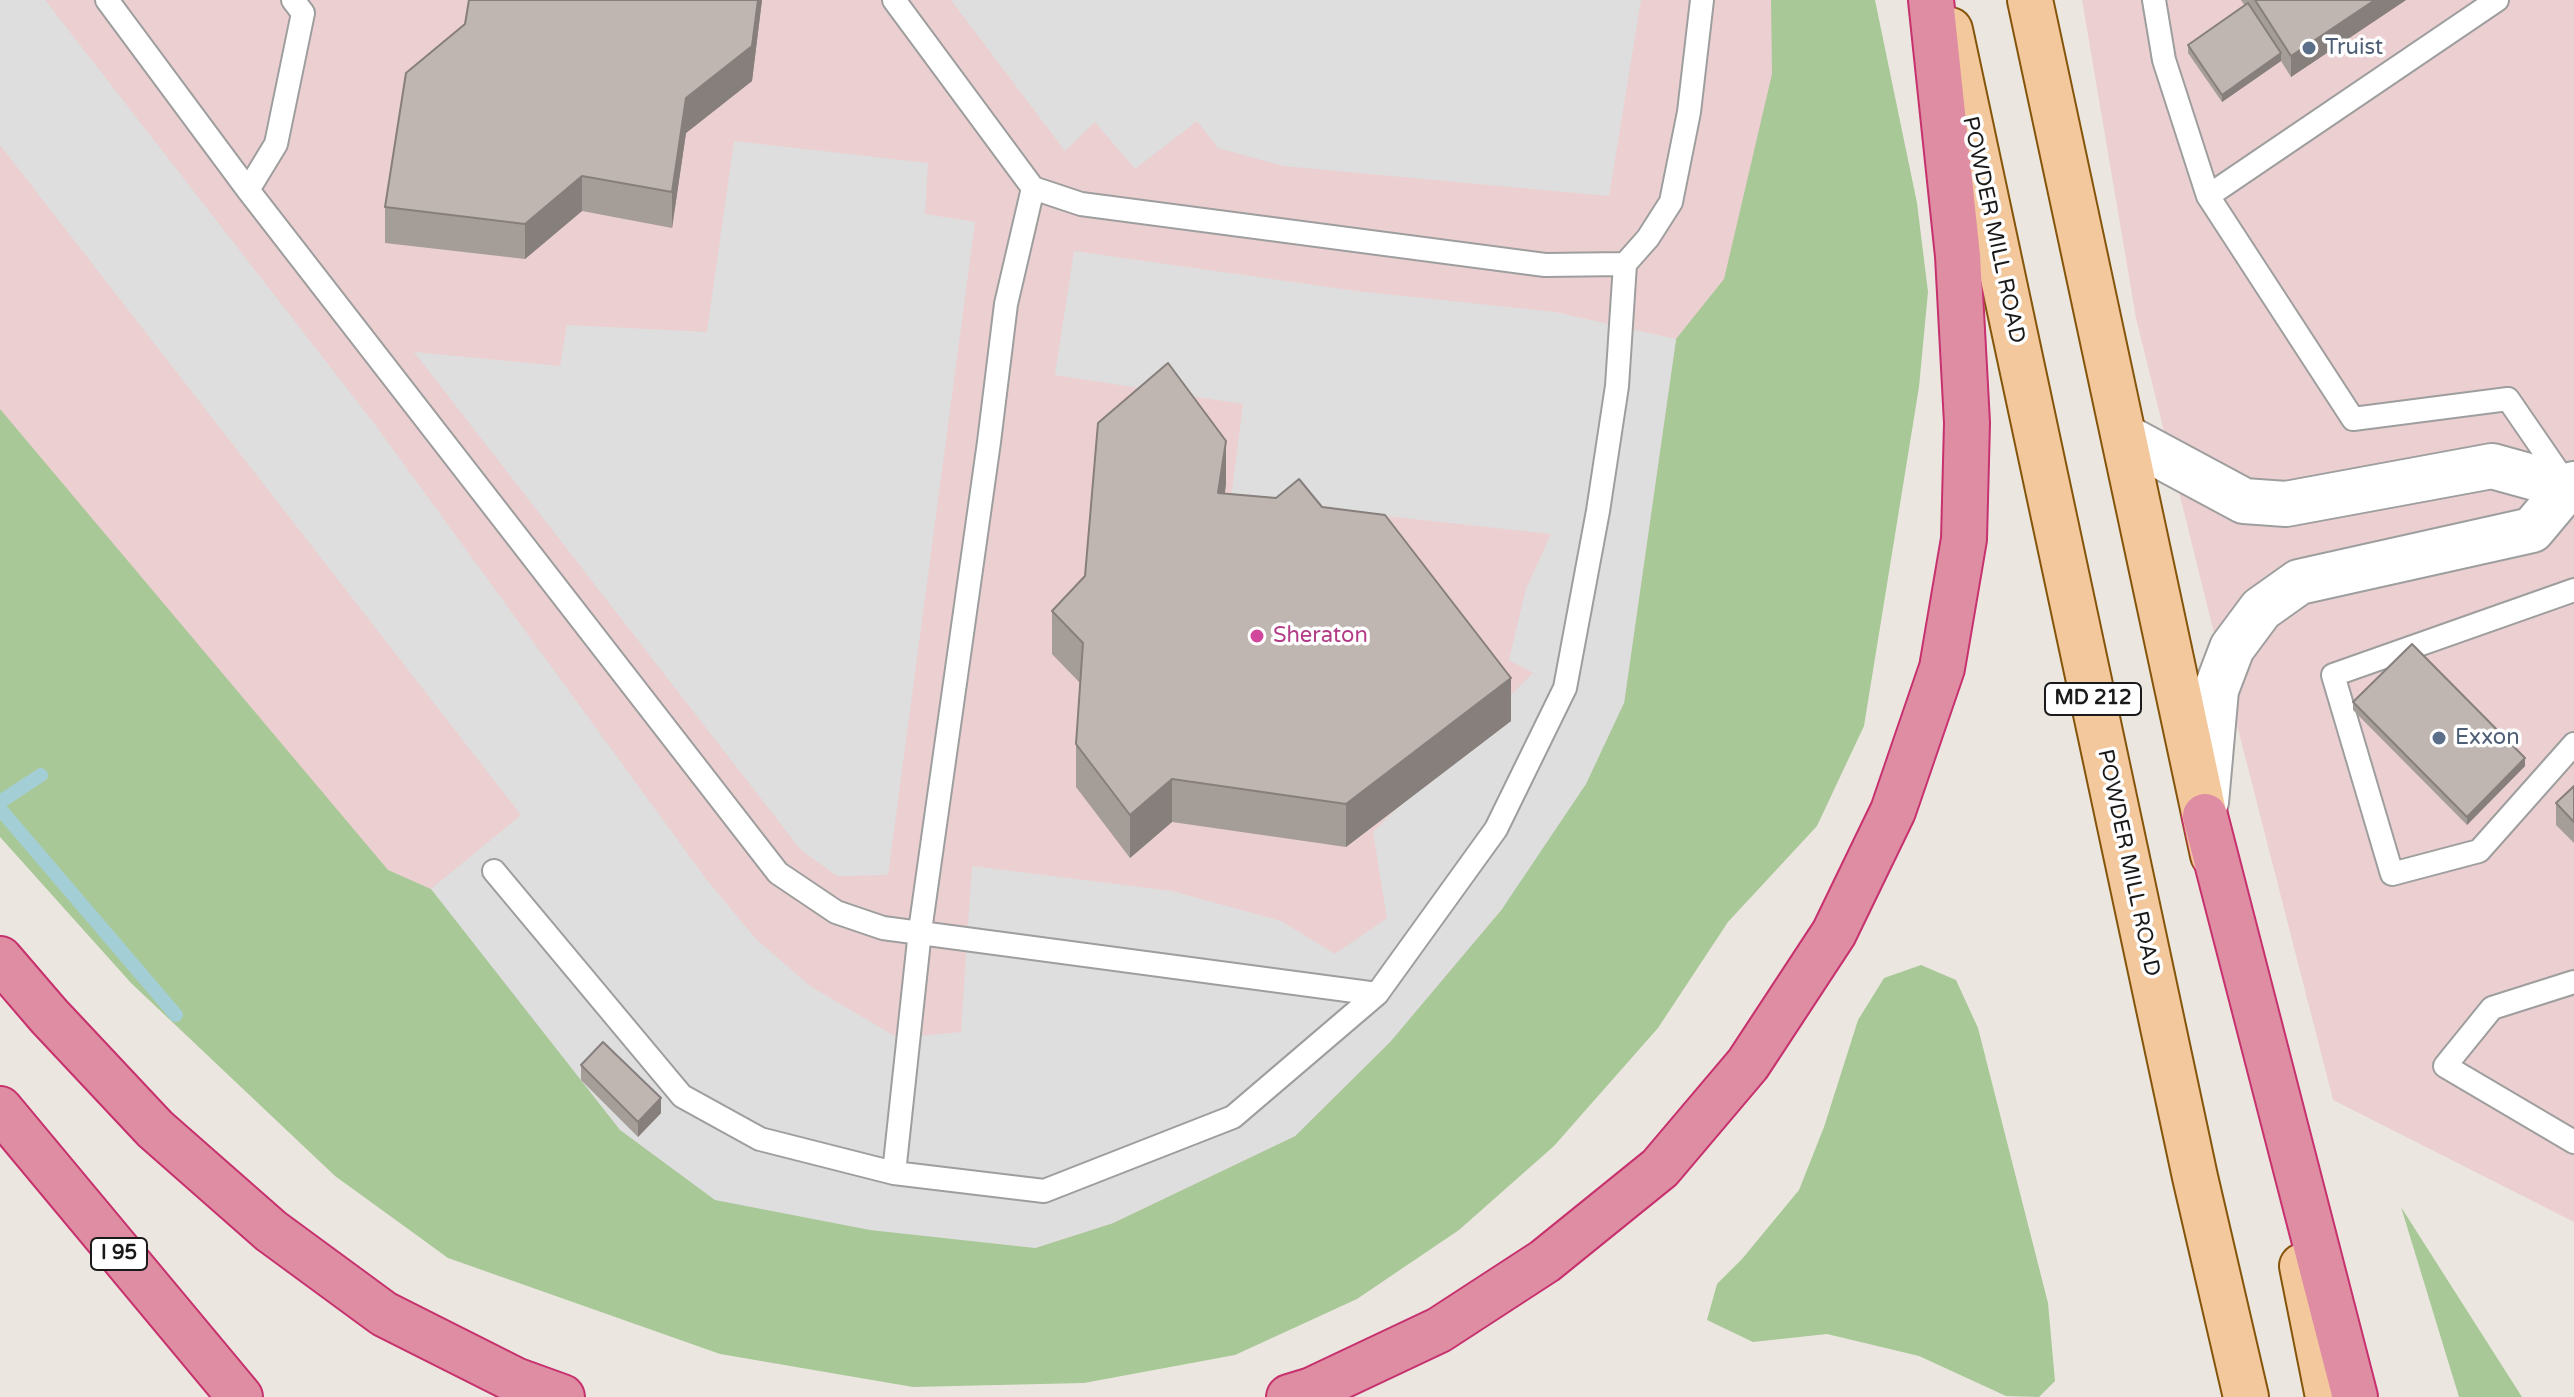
<!DOCTYPE html>
<style>
body{margin:0}
canvas{display:block;background:#ebe7e0}
</style>
<canvas width="2574" height="1397"></canvas>
<script>
const context = document.querySelector('canvas').getContext('2d');
context.lineJoin = 'round';
function fillPath(path, color) { context.fillStyle = color; context.fill(path, 'evenodd'); }
function trace(path, color, width, dash) { context.strokeStyle = color; context.lineWidth = width; context.lineCap = dash ? 'butt' : 'round'; context.setLineDash(dash || []); context.stroke(path); }
function label(font, color, halo, rows, align = 'center') {
  context.font = font + ' "Varela Round",sans-serif'; context.lineWidth = 7; context.setLineDash([]); context.textBaseline = 'middle'; context.strokeStyle = halo; context.fillStyle = color; for (const [text, x, y, turn = 0] of rows) {
    context.save(); context.translate(x, y); context.rotate((+turn || 0) * Math.PI / 180); context.textAlign = isNaN(turn) ? turn : align; if (halo) context.strokeText(text, 0, 0); context.fillText(text, 0, 0); context.restore();
  }
}
fillPath(new Path2D(`
 M0 0H1808L1752 728 1358 1244 667 1267 0 476Z
 M2082 0H2574V1222L2333 1100 2227 686 2136 318Z`), '#ecd0d1');
fillPath(new Path2D(`
 M1771 0H1875L1917 203 1928 292 1919 387 1864 726 1817 826 1728 922 1658 1028 1554 1146 1459 1230 1357 1299 1235 1355 1084 1383 913 1387 720 1354 448 1258 335 1176 131 983 0 837V409L388 870 431 889 1035 1248 1113 1223 1295 1136 1390 1042 1502 909 1624 703 1676 339 1724 279 1772 74Z
 M1921 965 1956 980 1978 1028 2048 1303 2055 1381 2039 1397 2006 1396 1919 1356 1827 1334 1753 1342 1707 1320 1717 1284 1742 1259 1799 1190 1824 1127 1858 1020 1884 978Z
 M2401 1207 2522 1397H2459Z`), '#a9c898');
fillPath(new Path2D(`
 M0 0H45L373 422 706 879 756 939 810 986 898 1038 961 1032 972 866 1172 891 1281 921 1335 954 1387 918 1373 832 1533 673 1509 660 1526 589 1551 534 1231 499 1243 404 1055 375 1074 251 1356 291 1555 312 1676 339 1624 703 1586 784 1502 909 1390 1042 1295 1136 1113 1223 1035 1248 870 1230 715 1200 620 1130 431 889 521 815 0 145Z
 M951 0H1641L1609 196 1283 166 1218 148 1197 121 1135 169 1095 122 1065 151Z
 M734 141 928 163 925 214 975 222 888 875 837 876 801 850 414 352 560 366 567 325 707 332Z`), '#dedede');
trace(new Path2D(`
 M0 802 41 775
 M0 809 176 1015`), '#a4ced6', 14);
const lane = new Path2D(`
 M107 0 248 190 778 873 836 912 883 928 1377 994
 M894 0 1033 188 1081 204 1545 265 1625 264 1648 238 1671 202 1689 112 1702 0
 M2154 0 2164 60 2208 196
 M2497 0 2208 196 2353 419 2508 399 2565 482
 M248 190 276 144 303 13 293 0
 M2574 590 2333 675 2392 874 2479 851 2574 744
 M494 871 682 1096 760 1139 894 1173 1044 1191 1233 1117 1377 994 1496 829 1565 688 1598 511 1617 386 1625 264
 M2574 982 2492 1008 2445 1066 2574 1142
 M894 1173 920 931 989 442 1006 304 1033 188`);
const street = new Path2D(`
 M2125 437 2244 501 2286 504 2492 466 2568 487
 M2206 802 2216 690 2232 648 2261 609 2299 582 2532 530 2568 487 2574 484`);
const primary = new Path2D(`
 M2030 0 2213 855
 M1950 30 2195 1177 2246 1397
 M2302 1266 2328 1397`);
const highway = new Path2D(`
 M2205 816 2355 1397
 M0 959 49 1016 155 1129 271 1231 384 1314 515 1380 562 1397
 M0 1109 240 1397
 M1289 1397 1312 1390 1439 1330 1545 1261 1660 1168 1748 1064 1834 933 1893 811 1942 668 1964 539 1967 423 1958 256 1931 0`);
trace(lane, '#9e9e9e', 26);
trace(street, '#9e9e9e', 48);
trace(primary, '#85550b', 48);
trace(highway, '#c6316e', 48);
trace(lane, '#fff', 22);
trace(street, '#fff', 44);
trace(primary, '#f3c89d', 44);
trace(highway, '#de8da2', 44);
fillPath(new Path2D(`
 M469 0H762L752 81 686 133 672 228 582 211 525 259 385 243V207L465 24Z
 M2241 0H2406L2291 77 2281 61 2222 102 2188 53V45L2245 6Z
 M1226 484 1225 494 1322 507 1511 721 1346 847 1172 822 1130 858 1076 787V744L1080 683 1052 654V611L1085 576Z
 M2353 702 2525 766 2467 825 2353 710Z
 M2574 786V843L2556 825V803Z
 M581 1065 661 1113 638 1137 581 1080Z`), '#a49d98');
fillPath(new Path2D(`
 M758 0H762L752 81 686 133 672 228V192L686 98Z
 M2375 0H2406L2291 77V56Z
 M2281 53V61L2222 102V95Z
 M582 176V211L525 259V224Z
 M1226 441V484L1218 536V493Z
 M1511 678V721L1346 847V804Z
 M2525 758V766L2467 825V817Z
 M1172 779V822L1130 858V815Z
 M661 1098V1113L638 1137V1122Z`), '#867f7c');
const building = new Path2D(`
 M469 0H758L752 46 686 98 672 192 582 176 525 224 385 207 406 73 465 24Z
 M2255 0H2375L2291 56Z
 M2248 3 2281 53 2222 95 2188 45Z
 M1168 363 1226 441 1218 493 1276 498 1299 479 1322 507 1385 515 1511 678 1346 804 1172 779 1130 815 1076 744 1083 643 1052 611 1085 576 1098 423Z
 M2412 644 2525 758 2467 817 2353 702Z
 M2574 786V822L2556 803Z
 M603 1042 661 1098 638 1122 581 1065Z`);
fillPath(building, '#bfb6b1');
trace(building, '#867f7c', 2);
for (const [x, y, r, color] of [
 [2309,48,8,"#5c6f8a"],
 [1257,636,8,"#d1479c"],
 [2439,738,8,"#5c6f8a"]
]) { const dot = new Path2D(); dot.arc(x, y, r, 0, 2 * Math.PI); context.fillStyle = color; context.fill(dot); trace(dot, '#fff', 3); }
for (const [x, y, w] of [
 [2093,699,96],
 [119,1254,56]
]) { const box = new Path2D(); box.roundRect(x - w / 2, y - 16, w, 32, 6); context.fillStyle = '#fff'; context.fill(box); trace(box, '#1a1a1a', 2); }
label('bold 20px', '#1a1a1a', null, [
 ["MD 212",2093,699],
 ["I 95",119,1254]
]);
label('22px', '#4e5e75', '#fff', [
 ["Truist",2325,48],
 ["Exxon",2455,738]
], 'left');
label('22px', '#1a1a1a', '#fff', [
 ["POWDER MILL ROAD",1993,230,78],
 ["POWDER MILL ROAD",2128,863,78]
]);
label('22px', '#b23c85', '#fff', [
 ["Sheraton",1273,636]
], 'left');
</script>
